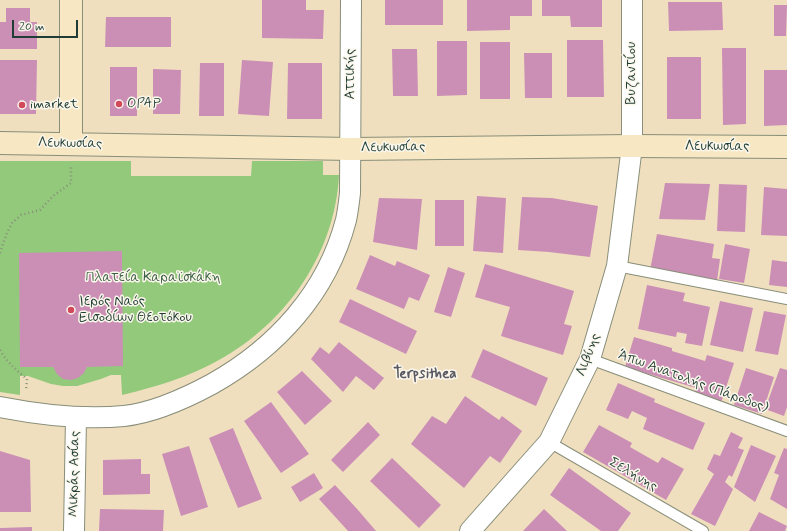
<!DOCTYPE html>
<meta charset="utf-8">
<style>
body{margin:0}
#map{position:relative;width:787px;height:531px;overflow:hidden;background:#f0dfbe;font-family:Mynerve,sans-serif}
canvas{display:block}
.scale{position:absolute;left:12px;top:20px;width:66px;height:18px;box-sizing:border-box;border:2px solid #1f3d34;border-top:0;padding-left:5px;font-size:12px;line-height:14px;white-space:nowrap;color:#1f3d34;-webkit-text-stroke:3px #fbf7ec;paint-order:stroke}
</style>
<div id="map">
<canvas width="787" height="531"></canvas>
<div class="scale">20 m</div>
</div>
<script>
const context = document.querySelector('canvas').getContext('2d');
context.lineJoin = 'round';
function fillPath(path, color) { context.fillStyle = color; context.fill(path, 'evenodd'); }
function trace(path, color, width, dash) { context.strokeStyle = color; context.lineWidth = width; context.lineCap = dash ? 'butt' : 'round'; context.setLineDash(dash || []); context.stroke(path); }
function label(font, color, halo, rows, align = 'center') {
  context.font = font + ' Mynerve,sans-serif'; context.lineWidth = 3; context.setLineDash([]); context.textBaseline = 'middle'; context.strokeStyle = halo; context.fillStyle = color; for (const [text, x, y, turn = 0] of rows) {
    context.save(); context.translate(x, y); context.rotate((+turn || 0) * Math.PI / 180); context.textAlign = isNaN(turn) ? turn : align; if (halo) context.strokeText(text, 0, 0); context.fillText(text, 0, 0); context.restore();
  }
}
fillPath(new Path2D(`
 M0 161H131V176H251L252 161H323V175H339C335 254 286 323 219 360 189 377 155 387 122 395L121 375H111L101 379 77 386H63L51 384 28 376H20V395L0 392Z`), '#92c97b');
fillPath(new Path2D(`
 M262 0H306V10H324L323 39 262 38Z
 M385 0H443V25H385Z
 M467 0H532V16H510V30L467 31Z
 M542 0H602V27H571L570 16H542Z
 M668 2H722L723 30 669 31Z
 M774 5H787L786 36H774Z
 M6 8H30V22H37V49H0V22H6Z
 M106 17H171V47H105Z
 M567 40H603L604 97H567Z
 M437 41H467V95L437 96Z
 M480 42H510V99H480Z
 M722 48H746V124L723 125Z
 M392 49H417L418 96H393Z
 M524 53H552V98H525Z
 M667 57H701V119H667Z
 M0 60H37L36 114H0Z
 M242 60 273 62 269 116 238 114Z
 M200 63H224V116H199Z
 M288 63H322V119H287Z
 M110 67H137V116H110Z
 M153 69 181 70 180 114H153Z
 M764 70H787V125L764 126Z
 M665 183 710 184 705 220 659 219Z
 M719 184 747 185 745 232 717 231Z
 M764 187 787 189V236L761 235Z
 M477 196 506 198 503 253 473 251Z
 M522 197 552 198 598 206 590 257 549 252 518 250Z
 M379 198 422 199 417 250 373 242Z
 M435 200H464V246H435Z
 M657 234 714 244 712 258 720 259 717 281 650 270Z
 M725 244 750 249 744 283 719 279Z
 M122 251 123 366 87 367 84 373 78 378 71 380 63 379 57 374 53 367H20L19 253Z
 M370 255 395 266 397 261 430 275 419 301 409 297 404 309 356 289Z
 M772 260 787 262V287L769 285Z
 M485 264 574 291 564 324 572 326 563 355 501 336 510 307 475 297Z
 M448 267 465 273 451 317 434 312Z
 M647 285 685 293 683 301 710 307 702 346 685 343 687 334 677 332 676 337 638 329Z
 M350 299 417 331 406 354 339 322Z
 M720 301 753 308 743 352 710 345Z
 M764 311 786 315 778 355 755 351Z
 M634 337 672 348V351L705 361 707 355 734 363 721 403 694 394 696 388 625 367Z
 M339 342 384 378 374 390 356 376 343 392 311 359 320 347 329 354Z
 M483 349 548 378 536 406 471 377Z
 M746 368 774 377 762 414 734 405Z
 M780 368 787 370V407L784 416 765 409Z
 M302 371 332 401 305 425 277 392Z
 M618 383 655 399 654 402 705 423 693 450 643 429 647 418 632 411 628 419 606 410Z
 M465 396 499 420 502 416 522 431 500 463 490 456 464 488 411 444 432 416 446 424Z
 M271 402 309 454 281 473 244 421Z
 M368 422 380 435 343 472 331 460Z
 M599 425 632 443 630 447 658 463 662 457 684 469 666 500 583 452Z
 M233 428 262 499 238 508 209 438Z
 M731 432 743 438 738 448 744 450 732 477 729 475 725 482 733 489 715 526 691 514 714 474 707 469 714 454 720 456Z
 M751 445 776 456 755 502 734 487Z
 M189 446 208 507 181 516 162 454Z
 M784 448 787 449V509L770 499 779 475 774 473Z
 M0 451 30 460 31 512H0Z
 M392 458 441 505 419 528 370 481Z
 M141 459V474H150V494L103 495V460Z
 M569 468 631 513 618 531H601L550 495Z
 M314 473 323 488 300 502 291 487Z
 M335 485 358 510 376 531H348L319 499Z
 M100 509 164 510 163 531H99Z
 M544 509 567 531H523Z
 M759 512 787 526 785 531H749Z
 M32 527V531H0V528Z`), '#cb8fb6');
const lane = new Path2D(`
 M617 266 787 299
 M590 359 787 431
 M549 442 703 531`);
const street = new Path2D(`
 M0 407C41 415 82 420 124 416 152 413 186 398 212 384 276 348 327 293 346 220 348 211 349 202 350 193L351 0
 M74 531 76 418
 M470 531 549 442 590 359 617 266 632 146V0`);
const secondary = new Path2D(`
 M71 0V143
 M0 143 351 149 632 146 787 147`);
trace(lane, '#888e79', 12);
trace(street, '#888e79', 22);
trace(secondary, '#888e79', 24);
trace(new Path2D(`
 M0 253 6 235 12 223 21 215 40 210 53 196 71 183V166
 M0 350C7 362 16 370 27 379L26 391`), '#888e79', 2.5, [1, 3]);
trace(lane, '#fff', 10);
trace(street, '#fff', 20);
trace(secondary, '#f8e7c3', 22);
for (const [x, y, r, color] of [
 [119,104,4,"#d1495b"],
 [22,105,4,"#d1495b"],
 [71,310,4,"#d1495b"]
]) { const dot = new Path2D(); dot.arc(x, y, r, 0, 2 * Math.PI); context.fillStyle = color; context.fill(dot); trace(dot, '#fbf7ec', 1.5); }
label('14px', '#1f3d34', '#fbf7ec', [
 ["Βυζαντίου",632,73,-90],
 ["Αττικής",351,74,-90],
 ["Λευκωσίας",70,144,1],
 ["Λευκωσίας",717,147],
 ["Λευκωσίας",393,148,-1],
 ["Λιβύης",589,355,-69],
 ["Άπω Ανατολής (Πάροδος)",693,382,20],
 ["Μικράς Ασίας",75,474,-89],
 ["Σελήνης",633,475,30]
]);
label('14px', '#1f3d34', '#fbf7ec', [
 ["OPAP",127,104],
 ["imarket",30,105],
 ["Ιερός Ναός",79,302],
 ["Εισοδίων Θεοτόκου",79,318]
], 'left');
label('14px', '#3c6046', '#fbf7ec', [
 ["Πλατεία Καραϊσκάκη",153,278]
]);
label('bold 15px', '#5b5a62', '#fbf7ec', [
 ["Terpsithea",425,375]
]);
</script>
